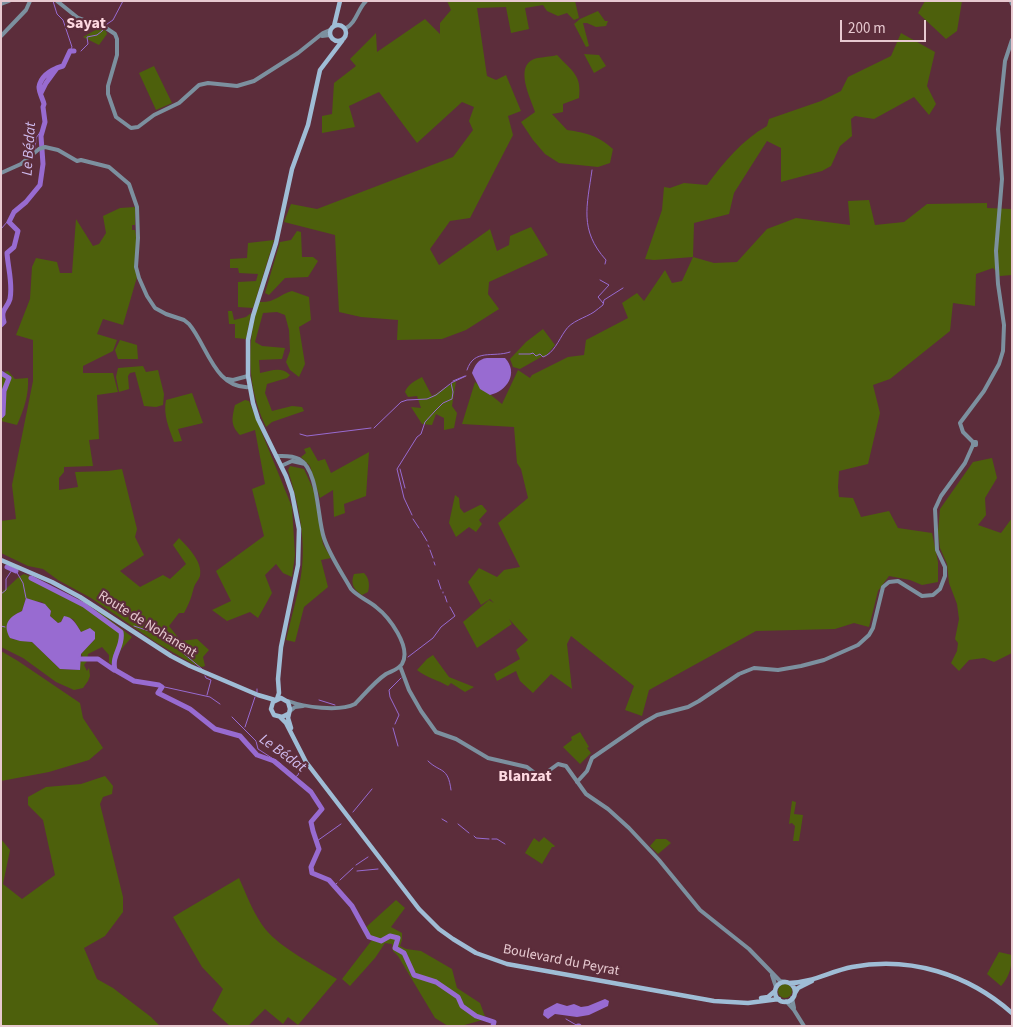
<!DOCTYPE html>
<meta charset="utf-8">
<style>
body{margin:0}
#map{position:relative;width:1013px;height:1027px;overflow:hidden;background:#5c2d3b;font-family:"Source Sans 3",sans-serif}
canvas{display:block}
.frame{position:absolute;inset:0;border:2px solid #e7c9d0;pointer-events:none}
.scale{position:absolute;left:840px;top:20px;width:86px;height:22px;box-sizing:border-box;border:2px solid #e7c9d0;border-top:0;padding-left:6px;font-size:15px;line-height:18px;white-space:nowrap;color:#e7c9d0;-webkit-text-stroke:4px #5c2d3b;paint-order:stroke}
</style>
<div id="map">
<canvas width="1013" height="1027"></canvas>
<div class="frame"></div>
<div class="scale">200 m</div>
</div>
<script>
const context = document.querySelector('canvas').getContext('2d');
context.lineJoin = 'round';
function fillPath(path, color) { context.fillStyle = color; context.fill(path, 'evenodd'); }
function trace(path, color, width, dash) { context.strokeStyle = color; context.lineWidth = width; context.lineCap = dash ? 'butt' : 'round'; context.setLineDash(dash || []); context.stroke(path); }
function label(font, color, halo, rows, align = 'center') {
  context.font = font + ' "Source Sans 3",sans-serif'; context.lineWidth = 4.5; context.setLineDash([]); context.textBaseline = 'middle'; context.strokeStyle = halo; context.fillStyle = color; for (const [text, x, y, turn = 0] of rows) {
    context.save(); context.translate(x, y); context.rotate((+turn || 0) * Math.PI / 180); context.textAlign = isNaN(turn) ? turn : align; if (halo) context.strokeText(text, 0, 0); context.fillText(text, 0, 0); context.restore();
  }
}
fillPath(new Path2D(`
 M447 1H575L579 18 574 20 567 13 558 16 547 11 543 5 525 8 529 29 511 33 506 7 477 8 487 76 496 80 506 75 521 111 508 116 513 135 470 218 450 221 430 249 439 265 490 229 497 251 509 245 510 236 531 227 548 255 489 282 488 294 499 309 466 330 442 339 397 340 398 320 361 317 339 312 335 235 284 222 291 204 317 209 453 157 473 130 469 121 474 107 462 102 417 143 379 92 349 106 355 127 322 133V116L332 114 334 83 356 66 350 59 376 33 377 52 425 19 440 34V23L451 10Z
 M925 1H962L957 31 946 39 918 13Z
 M598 11 605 21H608L606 26 596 27 587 23H583L589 46 586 47 574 24 580 19Z
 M99 28 106 31 107 34 99 45 83 37Z
 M901 33 935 52 927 86 936 104 929 115 914 97 874 119 855 116 851 119 852 136 840 146 831 166 822 171 781 182V148L767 141 734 193 729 214 694 223 693 257 714 263 737 262 767 229 796 218 850 225 848 201 869 200 875 225 904 222 927 204 987 203V208L1012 209V275L1000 276 993 268 976 274 975 306 953 303 950 331 890 379 873 385 880 413 868 464 839 471 838 487 839 497 853 498 861 517 889 511 898 528 932 533 938 562V582L922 585 910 580 889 576 878 591 869 627 854 623 835 629 756 631 649 690 642 716 625 710 634 686 571 636 567 644 572 689 551 674 533 693 520 681 516 671 497 681 494 674 520 659 516 650 528 640 509 619 512 624 477 648 463 622 489 600 494 603 490 599 481 605 468 582 479 568 497 577 504 570 520 567 498 523 528 498 521 469 517 463 514 427 462 424 475 382 502 404 518 370 530 378 532 375 568 357 584 355 586 340 628 318 622 303 637 293 644 301 665 270 672 283 682 281 693 257 654 260 645 259 662 210 664 187 670 188 684 183 707 185C724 162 742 140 767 126L769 119 821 101 841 91 848 77 891 56Z
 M584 54 599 55 606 66 594 73Z
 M557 55C572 71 582 75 579 98L563 104V112L552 114 567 130C587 133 597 135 613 149L610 163 598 167 559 163 545 154 533 140 521 122 535 112C531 99 514 67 534 59 540 57 550 57 557 55Z
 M154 66 172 103 156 110 139 73Z
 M135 207V225H132V230H135L137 241 135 267 137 277 123 325 103 319 97 334 117 340 113 351 83 366V373H113L118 392 97 395 99 439 89 440 93 466 64 467V472L59 478V490L78 487 75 472 108 471 122 469 137 529 135 537 144 555 120 571 140 587 163 575 170 579 186 564 173 545 179 538C188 547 203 562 200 576 199 580 195 583 194 587 191 598 190 602 184 613H179L169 626 181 641 197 639 209 650 203 657 205 666 202 667 193 664 157 643 91 598 58 580 43 569 28 566 1 553V521L16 519 12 485 33 381V340L16 335 30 299 32 267 36 258 57 262 60 273H72L76 219 93 246 99 244 106 233 103 216 120 208Z
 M297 231 301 232 302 257H313L318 261 308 277 285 278 269 295 265 293 280 242 291 240Z
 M274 240 253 308 238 307V282L256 281 258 274 239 273 238 268H230V259L247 258 248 243Z
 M292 291 309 297 311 320 299 327 305 364 299 377 290 370 286 362 290 351 289 330 285 315 277 312 263 313 255 342 262 346 285 348 282 359 259 360 260 373C271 371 281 366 290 375L287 378 267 384 265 393 272 411 292 406 302 407 304 411 272 422 266 427C247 388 246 343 259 302 275 303 278 295 292 291Z
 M228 311H232L234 320 246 317 251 313 246 339 235 338V324H229Z
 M543 329 555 345 545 357 543 356 520 369 513 367 510 359 526 342Z
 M120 340 137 345 138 359H118L115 350Z
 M143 366 146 372 158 370 164 394 163 405 156 407 144 406 135 372 130 373 128 376 129 389 119 392 116 377 118 368Z
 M8 371 15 379 28 378C29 394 24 410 17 425L1 421V373Z
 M422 377 432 396 456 381 452 406 457 413 454 428 444 430V418L436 414 432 425 422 424 411 407 421 408 417 396 408 397 405 392C407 385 416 380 422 377Z
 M192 393 203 423 178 429 182 441 174 442C169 428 163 415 166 400Z
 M245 400 249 401 292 507 295 555 292 577 283 573 276 564 265 575 272 593 258 618 250 612 227 621 212 610 231 601 216 571 264 536 252 489 265 484 255 430 240 435C230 425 232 418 235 405Z
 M310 447 318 461 325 459 331 473 369 452 366 496 344 504 345 513 334 517 333 490 320 498 310 466 301 457 306 453 304 449Z
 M992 458 997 478 985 498 986 515 978 525 1001 533 1012 518V653L994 662 984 658 969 660 959 671 951 663 957 651 958 643 955 639 959 619 957 604 949 583 947 564 940 548 938 532 940 509 973 462Z
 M290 466 304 469 314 491 323 544 331 558 321 560 328 587 304 607 295 642 286 640C290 622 295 605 299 587 308 547 300 509 288 470Z
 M455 495 459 498 460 508 464 513 480 505H482L487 511 479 520 482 524 476 532 469 527 456 537 449 523Z
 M364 573C369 578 370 585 368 592L362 595C354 590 350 584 354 574Z
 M24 574 40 580 65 595 90 606 92 608V612L94 613 97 611 100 612 132 637C126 644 117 652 115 663L112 661V664L109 663V655L102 647 88 654 87 661 84 665 87 671 89 668 90 676 88 681 83 688 74 690 56 682 23 658 1 647V592C10 587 15 578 24 574ZM26 598 33 601 42 602 51 611 50 616 58 623 61 622 63 618 73 619 81 632 95 639 81 654 85 660 80 662V670L60 669 32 642 12 639 8 622 16 614 22 611Z
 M1 651 18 661 80 703 83 718 103 748 89 760 49 772 1 781Z
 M433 655 449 677 474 687 465 692 451 683 448 686C438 680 427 678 417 670L427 659Z
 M580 732 589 747 587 748 591 753 580 764 563 747 572 740 571 737Z
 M105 776 113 786 112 794 103 797 100 804 123 897V912L105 936 84 948 97 979 113 988 151 1017 160 1026H1V839L10 850 3 884 22 899 55 875 43 820 28 805V797L46 787 81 784Z
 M792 801 796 802 794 814 803 815 799 841H793L795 826 792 823 789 824Z
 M544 837 555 846 554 847H552L542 864 525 853 534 838 539 842Z
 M656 839H666L671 843 658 854 650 846Z
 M239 878C247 896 254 915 266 930 281 948 316 966 337 979L298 1025 288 1017 283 1024 265 1009 248 1026H230L212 1010 223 989 202 967 173 917Z
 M396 900 405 908 391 927 402 933V940L400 946 406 949 421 951 452 969 457 988 480 1003 486 1019 461 1026H448L435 1018 398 956 393 951 392 944 385 943 375 958 350 986 342 979 372 940 365 936 364 929Z
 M999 952 1012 955C1012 966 1009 978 1001 986L987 974Z
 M778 991a7 7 0 1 1 14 0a7 7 0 1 1-14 0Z`), '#4d600c');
fillPath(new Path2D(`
 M487 358H505C519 373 507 391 490 395L480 389 472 373C475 365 478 359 487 358Z
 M26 598 45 604 51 611 50 616 58 623 61 622 64 616C73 617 76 624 81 632L90 628 95 632V639L81 654 80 670 60 669 32 642 20 641 10 638C2 624 9 617 22 611Z
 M605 999 609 1001 608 1006 589 1015 577 1017 555 1014 548 1019 543 1015 544 1010 557 1003 567 1006 574 1004 581 1007 588 1006Z`), '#986bd1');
trace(new Path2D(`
 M53 1 57 14 63 20 72 47 70 51
 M81 51 88 44 87 37 97 35 102 31 107 24 113 20 123 1
 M35 151 36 138 41 131
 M592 170C587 206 579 230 606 260L605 264
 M1 229 8 221
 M600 280 609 285 598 297 603 303
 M519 354H530L533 353 536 356 540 354 543 357C554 353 558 341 565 331 571 321 585 318 594 312 597 310 600 307 603 305L604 300 623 288
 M467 370C474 348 493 358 510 352
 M453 381 465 376
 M374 428 401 402 407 400 427 399 436 395 450 384
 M300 434 307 436 371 428
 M400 469 405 488
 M412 515 404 498 397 469 417 437 421 434 425 422 435 411 443 403 452 399 453 392 451 383 466 376
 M413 519 419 528
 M421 531 427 541
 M428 545 429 547
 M430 550 433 558
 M434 562 435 565
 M16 571 23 583 26 598
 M438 580 441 589
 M443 592V593
 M1 594 6 590V579L12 570
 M445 596 447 602
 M1 626 5 627
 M134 626 149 631 167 640
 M169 641 202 669
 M408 657 433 638 441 627 455 616 450 607
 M205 676 206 678 211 680 207 695
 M160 686 210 697 220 704
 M257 692V689
 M319 700 335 705
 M232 717 256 741 258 749 281 764
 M395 724 399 715 390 697 389 690 401 678
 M245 727 255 697
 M393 728 398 746
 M428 761C440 773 448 766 451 790
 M294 778 298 775 300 769
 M353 812 372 789
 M442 819 447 822
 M458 824 469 833
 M474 836 476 838 489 839
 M492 839H497L505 844
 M317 841 341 824
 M356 865 368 857
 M357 871 378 869
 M340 880 353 868
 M337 883 335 885 338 888 337 889
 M566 1019 578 1026`), '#986bd1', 1);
trace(new Path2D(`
 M41 93 46 83 57 68
 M9 222 14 212 26 202 40 185 43 164 41 136 45 122 43 107 44 104C43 99 39 93 39 87 41 75 53 69 63 66L70 51H74
 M1 325 4 322C0 309 7 309 10 299 13 284 8 268 7 253L14 247 18 231 10 223
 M1 373 9 378 4 391 3 414 1 416
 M7 567 16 571
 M31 578 84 605 121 632C124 646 111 655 115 670L134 681 159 685 162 687 158 693 190 709 215 729 240 736 257 755 274 761 311 792 322 809 311 822 313 831 319 849 311 867 312 873 329 880 352 906 369 937 381 941 390 936 398 938 395 948 404 953 414 975 436 982 458 997 462 1006 476 1016 494 1022 493 1026
 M81 659H98L114 670
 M578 1026H579`), '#986bd1', 5);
trace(new Path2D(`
 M57 1 78 18 106 28 115 34 117 39V55L108 86V94L116 117 131 128 138 127 154 115 179 103 199 85 208 83 237 86 254 81 298 53 323 33 330 30
 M1011 1 1012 4
 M1 4 9 1
 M345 29C357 22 357 10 366 1
 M1 36 26 10 30 1
 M322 36 330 35
 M1 173 21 164 39 149 45 147 58 150 77 161 81 160 109 167 129 184 137 207 138 238 136 267 139 278 147 296 155 308 166 314 184 320 189 324C207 345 215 390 250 387
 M227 379 233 380 248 376
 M973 442 963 432 960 423 984 391 999 364 1003 351 1004 325 998 284 996 251 1002 179 998 129 1005 61 1012 40
 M973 442H976V445H973Z
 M276 456C283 456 292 455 299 459 319 470 317 518 324 538 330 556 342 573 351 589 358 597 368 600 376 607 389 617 412 647 402 664 398 670 391 671 386 674 374 682 364 695 355 704 339 712 304 707 288 701
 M281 466 292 461 305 464
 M400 666 409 690 421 711 436 732 456 739 488 758 527 767 540 777 558 764 566 766 586 794 608 809 629 828 659 860 700 910 749 949 780 981 786 982
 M290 711 295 707 303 706
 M577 782 587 771 592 758 643 723 657 715 688 707 699 701 739 674 754 668 778 670 801 666 824 660 858 645 869 635 873 628 883 587 889 582 898 581 922 596 933 595 940 589 945 576V567L937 550 935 509 941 496 965 463 973 445
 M772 975 776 987
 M792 998 794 1008
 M786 1001 794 1010 804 1026`), '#7c909f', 4);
trace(new Path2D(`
 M330 33a8 8 0 1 1 16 0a8 8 0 1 1-16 0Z
 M334 26 340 1
 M1 560 52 582 80 597 171 656 190 666 258 695 275 700
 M277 699 279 693 278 679 281 647 298 565 299 529 292 493 286 476 258 419 253 403 248 376V340L253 316 276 243 292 169 308 125 320 70 342 41
 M288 714 282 717 274 715 271 709 273 702 281 698 288 702 290 709 288 718 291 728
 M280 717 286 723 306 762 419 909 439 929 453 939 476 953 507 964 714 1001 748 1003 779 999
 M775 992a10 10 0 1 1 20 0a10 10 0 1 1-20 0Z
 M789 983C811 983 831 971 852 967 910 956 968 974 1012 1013
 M795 993 798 988 812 981
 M761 998 768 997 775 991`), '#9fbdd6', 4.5);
label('14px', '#e7c9d0', '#5c2d3b', [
 ["Route de Nohanent",147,625,32],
 ["Boulevard du Peyrat",561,961,11]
]);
label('italic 15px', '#d0bcef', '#5c2d3b', [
 ["Le Bédat",30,149,-86],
 ["Le Bédat",282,754,36]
]);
label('bold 16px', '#fed9e1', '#5c2d3b', [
 ["Sayat",86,24],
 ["Blanzat",525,777]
]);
</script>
